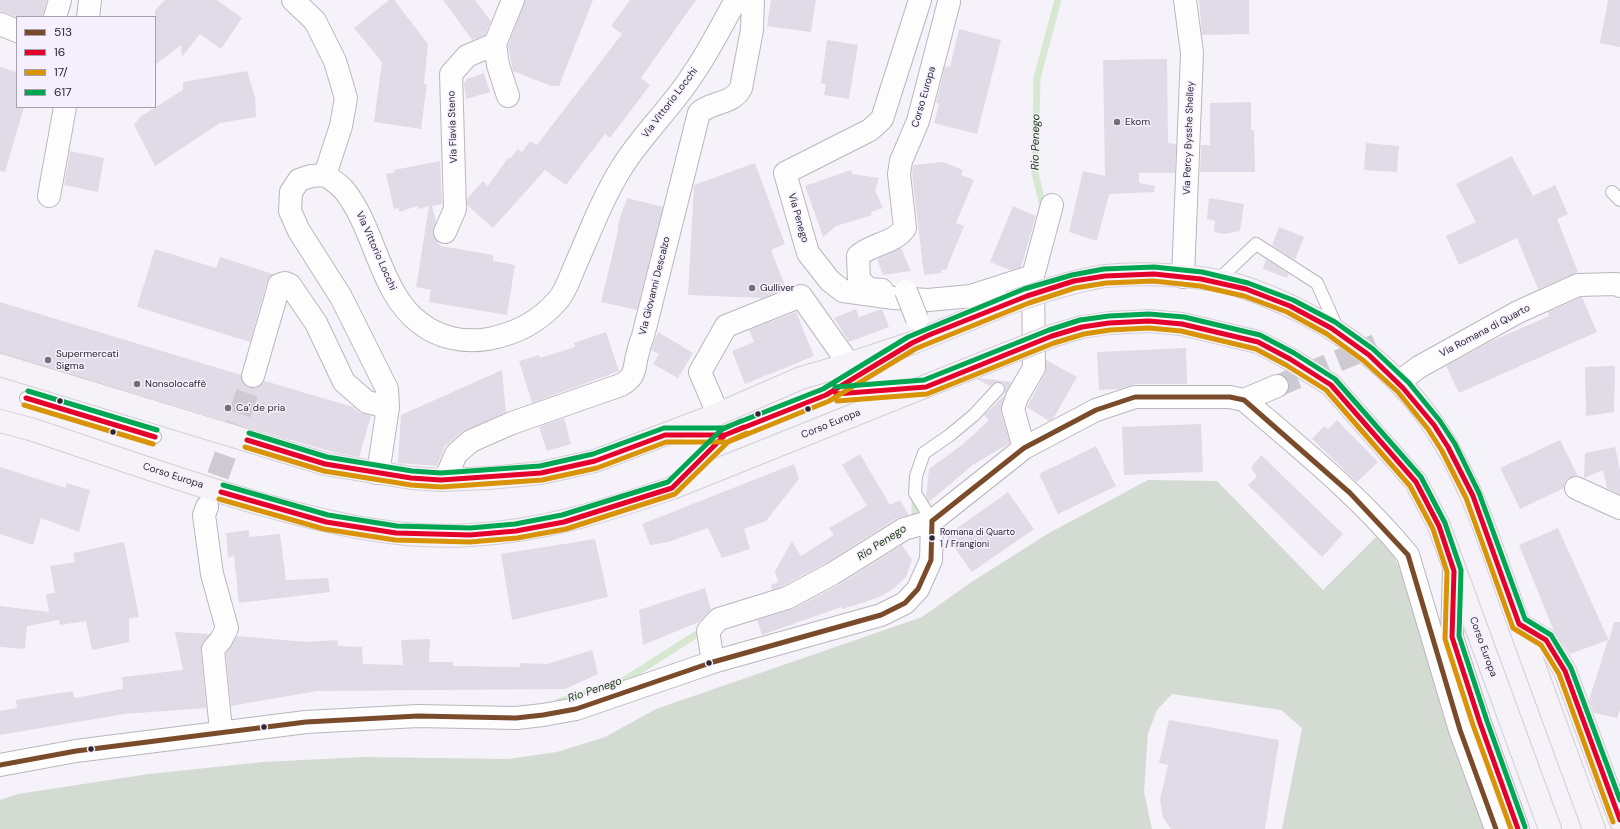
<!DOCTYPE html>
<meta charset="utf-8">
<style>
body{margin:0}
#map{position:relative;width:1620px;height:829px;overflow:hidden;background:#f6f2fa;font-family:"DM Sans",sans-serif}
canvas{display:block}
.legend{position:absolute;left:16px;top:16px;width:140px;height:92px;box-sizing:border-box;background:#f6effe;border:1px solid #a5a0ac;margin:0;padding:5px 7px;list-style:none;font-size:12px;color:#2c2930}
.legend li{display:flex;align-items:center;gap:8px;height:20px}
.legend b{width:20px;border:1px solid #a5a0ac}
</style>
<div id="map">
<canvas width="1620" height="829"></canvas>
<ul class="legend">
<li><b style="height:5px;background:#7a4b2a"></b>513</li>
<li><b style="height:5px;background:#e4002b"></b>16</li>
<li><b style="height:5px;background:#d99307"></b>17/</li>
<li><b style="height:5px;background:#00a651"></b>617</li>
</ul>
</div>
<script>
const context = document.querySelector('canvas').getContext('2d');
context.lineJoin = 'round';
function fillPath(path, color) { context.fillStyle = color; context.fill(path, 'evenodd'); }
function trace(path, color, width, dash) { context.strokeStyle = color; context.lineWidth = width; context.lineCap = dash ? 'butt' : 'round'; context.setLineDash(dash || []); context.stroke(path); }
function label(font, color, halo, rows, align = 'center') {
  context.font = font + ' "DM Sans",sans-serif'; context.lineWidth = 3; context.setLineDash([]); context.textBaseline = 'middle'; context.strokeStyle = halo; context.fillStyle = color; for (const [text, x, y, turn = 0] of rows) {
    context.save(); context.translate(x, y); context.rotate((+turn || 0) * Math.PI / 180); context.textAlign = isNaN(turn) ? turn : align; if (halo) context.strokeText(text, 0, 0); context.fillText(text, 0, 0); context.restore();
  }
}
fillPath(new Path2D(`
 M1148 480 1217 481 1323 590 1376 537 1390 548 1402 573 1486 829H1282L1302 728 1281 710 1172 694 1157 710 1148 733 1144 792 1152 829H0V800L18 794 149 774 263 762 364 757 508 759 557 752 605 737 656 709 922 617 970 583 1049 533Z`), '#d3dbd2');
trace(new Path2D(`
 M1044 210 1035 173 1037 78 1058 0
 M915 522V497
 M558 702 623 681 705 629`), '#d6e8d1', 7);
fillPath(new Path2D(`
 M0 0H47L42 17H16L0 11Z
 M165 0H217L242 18 221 49 200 34 182 57 181 45 155 65V10Z
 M389 0H394L428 44 424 84H427L421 129 374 122 382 62 354 28Z
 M443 0H475L491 21 485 35 472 40Z
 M525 0H593L559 86H551L513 71 508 46Z
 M630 0H696L641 78 650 85 610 138 605 134 566 185 545 170 493 228 467 205V199L483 181 488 186 508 158 510 159 518 149 522 152 530 141 537 145 622 34 611 26Z
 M771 0H816L811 32 767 26Z
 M1199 0H1249V34L1202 35Z
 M1608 0H1620V47L1600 43Z
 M959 29 1001 40 977 134 934 123 939 104 936 103 945 66 950 67Z
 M827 40 858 45 849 99 824 95 826 84 821 83Z
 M1167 59 1168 143 1176 144 1175 173H1139V183L1155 186 1154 192 1109 194 1097 241 1069 232 1083 171 1105 176 1103 60Z
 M0 67 17 72V107H24L5 172 0 171Z
 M247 71 255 97 256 117 220 123 155 166 134 125 140 117 183 90V82Z
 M484 73 490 92 466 99 464 83 467 79Z
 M1251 102V130H1254L1255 172H1200L1201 145H1210V103Z
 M1366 143 1399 146 1397 172 1364 170Z
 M70 151 104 158 98 192 64 185Z
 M1512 156 1533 196 1555 185 1568 214 1557 219 1578 272 1538 289 1517 238 1459 265 1446 236 1476 222 1456 184Z
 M440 161 442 204 432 206 436 222 433 233 435 239 441 246 493 255V261L515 265 507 315 429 302 431 290 416 287 429 206 418 209 417 206 399 212V208L394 209 386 174 395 172 394 170Z
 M943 162 963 170 961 175 974 180 956 223 964 226 946 270H941L942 273 924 275 912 174 913 165Z
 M755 163 785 244 771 250 786 288 763 298 688 295 694 185Z
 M851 170 852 174 879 178 875 190 883 208 871 212 872 215 836 226 823 237 805 186Z
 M627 198 663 207 637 310 601 302 619 227H617Z
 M1209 198 1244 204 1240 231 1225 234 1214 232 1215 221 1207 219Z
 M1013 206 1036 216 1021 267 1010 270 990 262Z
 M1279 227 1304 237 1295 260 1272 245Z
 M901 248 911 271 883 275 877 259Z
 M155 249 216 268 220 257 273 274 267 282 250 342 137 307Z
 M1266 259 1289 274 1287 278 1263 269Z
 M1582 297 1597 332 1459 393 1446 366 1490 342 1549 316 1548 312Z
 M0 302 241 375 244 384 250 388H256L265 381 353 407 359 412 371 416 359 457 337 453 273 435 0 353Z
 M856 309 859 317 882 309 889 327 849 342 834 318Z
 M796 312 814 356 745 384 732 351 754 342 749 330Z
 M606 332 619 371 532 403 519 361 539 355 540 358 575 347 574 343Z
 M658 332 693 353 678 378 653 364 659 354 651 350Z
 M1186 348 1187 384H1135L1119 389 1099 390 1097 352Z
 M1046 360 1077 377 1053 419 1049 421 1027 407 1045 374Z
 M1615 366 1614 412 1586 416 1585 367Z
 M502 370 506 412 463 432 445 446 437 466 398 463 401 415Z
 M979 378 1012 382 1005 395V387L1003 383 996 382 990 386 977 379Z
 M1005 395 1001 412 1010 443 974 464 929 502 926 496 929 469 962 445 989 420 984 415Z
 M564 418 571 444 547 451 539 427Z
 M1337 420 1378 462 1357 482 1312 439 1324 426 1328 429Z
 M1201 424 1203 472 1124 475 1122 427Z
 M1560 440 1578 476 1568 478 1565 482 1564 488 1520 509 1500 468Z
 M1096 446 1116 486 1058 514 1039 474Z
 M1615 447 1620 470V494L1607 488 1603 470 1584 478 1585 453Z
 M860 454 890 505 900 500 909 515 897 518 826 563 782 586 772 590 771 585 778 582 775 571 792 541 801 556 834 535 829 528 867 506 842 465Z
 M1261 455 1343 534 1322 557 1248 485 1257 476 1251 468Z
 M794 464 799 479 766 521 744 529 750 549 722 558 708 528 668 542 650 545 642 524Z
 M0 467 66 488V483L90 490 79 532 41 518 33 545 0 534Z
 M1008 492 1034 529 972 572 946 536Z
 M1558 528 1609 641 1614 622H1620V710L1617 718 1594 713 1589 700 1608 640 1570 654 1554 631 1519 545Z
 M249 530V537L280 534 286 580 328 578 330 592 239 603 234 556 228 558 226 533Z
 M595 539 608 597 512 620 501 554Z
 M124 542 139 617 129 618V642L92 650 86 621 60 625 59 620 27 626 25 649 0 647V606L49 612 46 594 55 593 50 566 75 562 73 553Z
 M902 545 912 560 906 577 893 589 880 597 843 609 841 607 762 635 757 620 793 609 839 585Z
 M705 588 711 610 699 622 643 645 639 610Z
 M175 632 210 634 201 645V650L206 708 124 714 0 735V711L17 708 16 700 73 691 74 698 123 689 122 677 183 670Z
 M237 636 307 642 337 640 338 646 362 647 363 664 403 665 401 640 430 639 429 662H453V666L520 667V663L547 664 592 650 598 674 565 689 317 691 231 706 226 653Z
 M1169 720 1279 740 1265 829H1171L1163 817 1160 800 1168 765 1159 763Z`), '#e0dbe6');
trace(new Path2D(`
 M1277 386 1376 345
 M207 507 253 376`), '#cecad2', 22, [22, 11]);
const lane = new Path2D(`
 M1612 192 1620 200
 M1217 281 1256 244 1317 283 1338 330
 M829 395 902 388
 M26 398 155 437
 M677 435H725L826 395 882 361
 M681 479 725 435
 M932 521 915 493 916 476 924 453 950 435 974 415 998 389`);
const street = new Path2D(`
 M293 0 315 21 335 61 346 98 341 126 325 175
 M920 0 882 119 870 130 785 173 808 253 830 281 843 291 894 298 928 300 971 296 1033 276
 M55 17 60 0
 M88 17 90 0
 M0 24 17 31
 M508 96 498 65 495 44 513 0
 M49 196 65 107
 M445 232 455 209 451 74 467 56 495 44
 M1183 277 1192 53 1185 0
 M882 290 869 289 859 280 858 256C872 243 894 244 905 228L899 174 901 161 918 121 949 2
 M253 376 277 293 279 285 285 283 290 285 316 323 344 382 367 402 388 407
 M1399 382 1419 367 1518 312 1578 285 1616 284 1620 286
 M1244 400 1277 386
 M718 414 700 372 726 326 801 296 849 364
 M1024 448 1013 409 1017 397 1034 368 1033 276 1052 205
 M376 473 379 467 388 407 387 389 341 297 299 231 290 211 291 192 299 180 311 176 325 175C331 179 339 184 344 190 375 228 380 294 420 323 439 338 464 343 488 339 515 334 540 321 558 300 566 291 570 277 575 266 590 232 602 199 622 167 642 135 670 109 691 77 708 53 721 26 736 0
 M441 480 448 473 456 454 471 441 512 423 621 385C638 375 633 368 638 352 639 347 641 341 643 336L699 113C712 101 732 105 741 88L752 30 753 0
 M1576 488 1620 508
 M207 507 204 515 212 574 227 628 221 640 213 649 221 731
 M713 662 708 631 719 619 787 598 832 574 904 529 932 521 1024 448 1096 410 1135 397H1230L1244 400C1301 449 1361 497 1408 555L1460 730 1496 829
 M0 765 76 751 306 722 418 716 516 718 543 715 576 709 713 662 881 615 905 603 918 589 931 560 932 521`);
const secondary = new Path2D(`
 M1454 571 1452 637 1480 723 1518 829`);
const primary = new Path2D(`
 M1050 289C1068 284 1087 278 1106 276 1143 272 1205 275 1240 286 1318 312 1389 358 1435 427 1475 487 1494 557 1519 624 1544 692 1569 760 1594 829
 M1052 336 1082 327 1109 323 1149 321 1182 324 1258 342 1290 359 1331 385 1416 482 1439 526 1550 829
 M0 365 325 464 411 478 441 480 489 478 541 473 595 461 718 414 801 378 849 364 912 343 1009 303
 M0 421 30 429C107 454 183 482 261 504 329 523 400 540 471 535 544 531 604 511 672 488L1006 354
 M1519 624 1546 640 1565 671 1620 820`);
trace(lane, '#bab6bd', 14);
trace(street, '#bab6bd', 24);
trace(secondary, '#bab6bd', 24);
trace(primary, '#d2cfd4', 24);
trace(lane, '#fefdfe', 12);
trace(street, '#fefdfe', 22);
trace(secondary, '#faf8fc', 22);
trace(primary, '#f6f3f8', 22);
const streetBridge = new Path2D(`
 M906 291 917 319`);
const primaryBridge = new Path2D(`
 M1009 303 1050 289
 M1006 354 1052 336`);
trace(streetBridge, '#bab6bd', 24, []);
trace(primaryBridge, '#d2cfd4', 24, []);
trace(streetBridge, '#fefdfe', 22);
trace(primaryBridge, '#f6f3f8', 22);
trace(new Path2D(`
 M932 521 1024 448 1096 410 1135 397H1230L1244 400 1350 493 1408 555 1460 730 1496 829
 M0 765 76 751 306 722 418 716 516 718 543 715 576 709 713 662 881 615 905 603 918 589 931 560 932 521`), '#7a4b2a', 5);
trace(new Path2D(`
 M836 394 926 387 1052 336 1082 327 1109 323 1149 321 1182 324 1258 342 1290 359 1331 385 1416 482 1439 526 1454 571 1452 637 1480 723 1518 829
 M26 398 155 437
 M247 440 325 464 411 478 441 480 541 473 595 461 665 435H725L826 395 912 343 929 335 1027 296 1074 281 1105 276 1154 274 1201 279 1246 289 1290 306 1331 328 1369 355 1403 388 1434 425 1448 447 1473 496 1519 624 1546 640 1565 671 1620 820
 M221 492 326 522 396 533 470 535 516 531 564 522 672 488 725 435 744 427`), '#e4002b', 5);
trace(new Path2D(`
 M837 401 927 394 1054 343 1084 334 1110 330 1149 328 1181 331 1256 349 1286 365 1326 390 1410 486 1433 529 1447 572 1445 639 1473 725 1511 829
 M24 405 153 444
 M245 447 324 471 411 485 441 487 542 480 597 468 666 442H728L829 401 915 349 932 342 1029 303 1075 288 1106 283 1153 281 1200 286 1244 296 1287 312 1327 334 1364 361 1398 392 1428 429 1442 451 1466 498 1513 628 1541 645 1559 674 1613 822
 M219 499 324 529 395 540 470 542 517 538 566 529 675 494 729 441 747 433`), '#d99307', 5);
trace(new Path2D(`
 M835 387 924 380 1049 330 1080 320 1109 316 1149 314 1184 317 1260 335 1294 353 1335 379 1421 477 1445 523 1461 570 1459 636 1487 721 1525 827
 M28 391 157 430
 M249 433 327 457 412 471 441 473 540 466 593 454 664 428H724L823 389 908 337 927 329 1024 289 1072 275 1104 269 1154 267 1202 272 1248 283 1293 300 1335 322 1373 349 1409 383 1440 421 1455 444 1479 493 1525 619 1551 635 1571 668 1620 800
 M223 485 328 515 397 526 470 528 515 524 562 515 668 482 721 430 741 421`), '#00a651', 5);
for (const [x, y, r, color] of [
 [1117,122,4,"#736f77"],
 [752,288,4,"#736f77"],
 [48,360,4,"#736f77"],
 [137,384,4,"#736f77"],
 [60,401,3.5,"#2c2930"],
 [228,408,4,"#736f77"],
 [808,409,3.5,"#2c2930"],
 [758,414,3.5,"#2c2930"],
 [113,432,3.5,"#2c2930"],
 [932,538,3.5,"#2c2930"],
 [709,663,3.5,"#2c2930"],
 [264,727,3.5,"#2c2930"],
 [91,749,3.5,"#2c2930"]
]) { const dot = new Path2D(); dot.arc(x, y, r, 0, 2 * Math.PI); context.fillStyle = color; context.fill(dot); trace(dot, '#f6effe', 1.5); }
label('9px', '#2c2930', '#f6effe', [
 ["Romana di Quarto",940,533],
 ["1 / Frangioni",940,545]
], 'left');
label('10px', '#2c2930', '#f6effe', [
 ["Corso Europa",924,97,-74],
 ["Via Vittorio Locchi",670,103,-53],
 ["Via Flavia Steno",453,127,-92],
 ["Via Percy Bysshe Shelley",1189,138,-88],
 ["Via Penego",798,218,74],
 ["Via Vittorio Locchi",376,251,66],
 ["Via Giovanni Descalzo",655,286,-76],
 ["Via Romana di Quarto",1485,331,-28],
 ["Corso Europa",831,424,-22],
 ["Corso Europa",173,476,18],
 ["Corso Europa",1483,647,70]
]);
label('10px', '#2c2930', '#f6effe', [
 ["Ekom",1125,122],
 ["Gulliver",760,288],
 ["Supermercati",56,354],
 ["Sigma",56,366],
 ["Nonsolocaffè",145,384],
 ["Ca' de pria",236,408]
], 'left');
label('italic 11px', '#133704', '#f6effe', [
 ["Rio Penego",1036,142,-89],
 ["Rio Penego",882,543,-33],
 ["Rio Penego",595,690,-19]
]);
</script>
